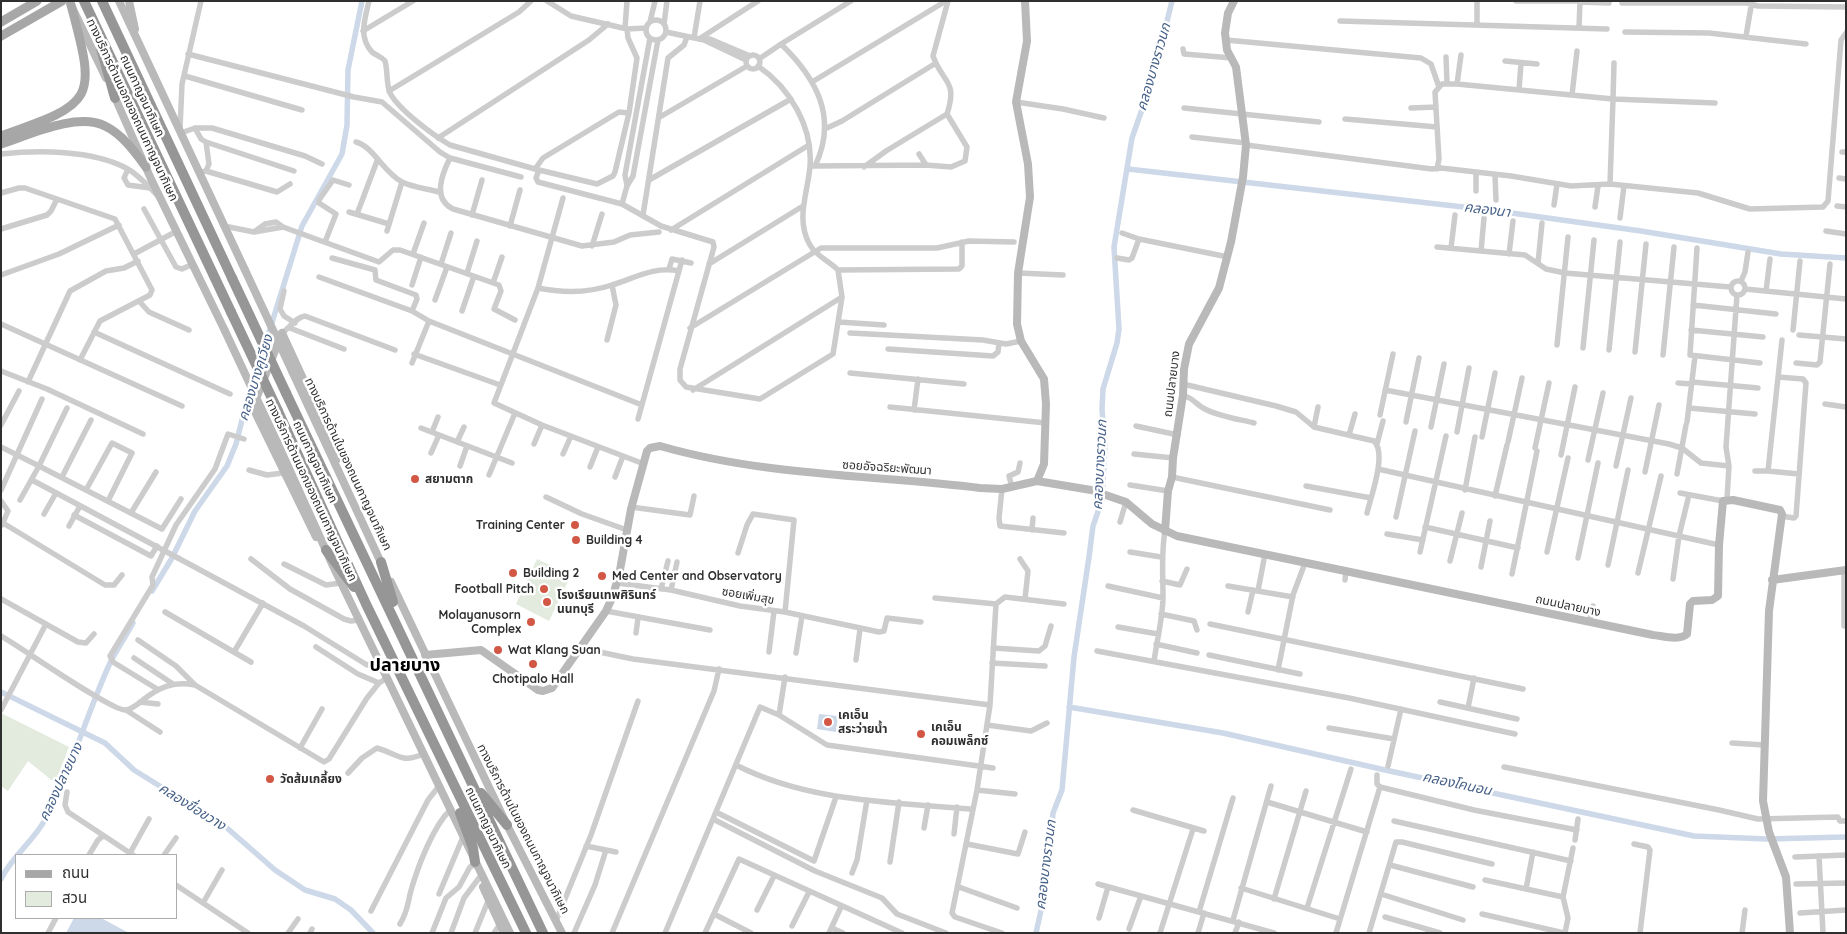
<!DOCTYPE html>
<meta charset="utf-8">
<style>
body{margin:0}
#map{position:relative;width:1847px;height:934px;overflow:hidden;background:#fff;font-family:Quicksand,"Noto Sans Thai",sans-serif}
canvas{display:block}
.frame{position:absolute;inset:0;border:2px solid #2f2f2f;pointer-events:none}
.legend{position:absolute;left:15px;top:854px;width:162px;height:65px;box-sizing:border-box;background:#fff;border:1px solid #acacac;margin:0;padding:6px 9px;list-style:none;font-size:15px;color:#2f2f2f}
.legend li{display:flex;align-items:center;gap:10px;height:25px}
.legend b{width:25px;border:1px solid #acacac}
</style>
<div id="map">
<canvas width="1847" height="934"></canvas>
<div class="frame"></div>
<ul class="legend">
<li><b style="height:6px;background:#a7a7a7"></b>ถนน</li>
<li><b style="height:14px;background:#e2ebde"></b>สวน</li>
</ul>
</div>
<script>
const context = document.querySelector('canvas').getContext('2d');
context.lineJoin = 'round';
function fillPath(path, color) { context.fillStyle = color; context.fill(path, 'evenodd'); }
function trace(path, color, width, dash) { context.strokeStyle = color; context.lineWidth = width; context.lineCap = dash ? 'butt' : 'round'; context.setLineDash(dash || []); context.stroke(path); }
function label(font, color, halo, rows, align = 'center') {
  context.font = font + ' Quicksand,"Noto Sans Thai",sans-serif'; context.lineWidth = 5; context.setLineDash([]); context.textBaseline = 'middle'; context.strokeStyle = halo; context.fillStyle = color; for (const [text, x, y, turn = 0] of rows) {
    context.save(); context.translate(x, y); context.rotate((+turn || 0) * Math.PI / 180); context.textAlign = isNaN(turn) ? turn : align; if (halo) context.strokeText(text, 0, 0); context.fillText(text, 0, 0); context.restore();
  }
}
fillPath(new Path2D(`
 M537 559 571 575 549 621 516 604Z
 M1 713 69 747 55 783 28 761 8 791 1 786Z`), '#e2ebde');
fillPath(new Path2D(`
 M819 714 838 716 836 732 817 729Z
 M74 918H101L129 933H66Z`), '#cdd8e8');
trace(new Path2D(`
 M1128 169 1490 210 1641 231 1781 254 1846 258
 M152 591 172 558 195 511 227 466 236 444 243 416 302 226 342 154 347 125 348 70 362 1
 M1 692 105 743 134 770 227 828 275 870 305 890 335 899 351 910 373 933
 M1069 707 1223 733 1385 770 1694 836 1767 839 1846 837
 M1 879C13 855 34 841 46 818 72 768 87 713 110 663 117 649 126 636 133 623
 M1036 933 1047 883 1053 813 1062 790 1074 657 1089 557 1093 526 1102 500 1105 445 1102 409 1103 389 1117 343 1119 329 1114 247 1132 138 1153 78 1172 1`), '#cdd8e8', 5.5);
trace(new Path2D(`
 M369 1C365 19 358 37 372 52 377 56 382 57 385 61 388 71 386 84 390 93 399 110 433 135 450 145L535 169 597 184 613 176 615 172 629 113 637 58 628 38 627 29
 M547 1 571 16 627 29 646 28
 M1477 1V25
 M1516 1H1580
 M1622 3H1747L1758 6 1846 7
 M646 30a10 10 0 1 1 20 0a10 10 0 1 1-20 0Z
 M1340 21 1607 29
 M650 22 655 1
 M664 24 667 1
 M625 28 627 1
 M1579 28 1580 2 1609 3
 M363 31 413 1
 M666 32 704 40 710 39 750 56
 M1625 32 1709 33 1806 44
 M1746 36 1752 1
 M694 38 700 1
 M699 39 758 1
 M704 40 746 60
 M1226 40 1421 58 1431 64 1439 87
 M781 44 851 1
 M1183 49 1184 54 1232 58
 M188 54 354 97 382 102 440 152 450 158C442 174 432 199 453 209L582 246 614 242 630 235 659 232
 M746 62a7 7 0 1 1 14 0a7 7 0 1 1-14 0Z
 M1446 57 1447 83
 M759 59 781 44C817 79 838 118 815 166H812
 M1505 61 1537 64
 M1614 63 1613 99 1715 103
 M185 76 302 110
 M812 82 946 1
 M1457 84 1461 55
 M1519 90 1521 63
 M389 91 519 12 531 1
 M1572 95 1577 51
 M1016 102 1063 109 1104 118
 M1184 108 1319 122
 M1411 108 1436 107
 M660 117 747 66
 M1345 119 1437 127
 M195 128 201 139 206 142 294 171
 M827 128 842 121 936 63
 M180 129 182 84 201 1
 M181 133 195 128H212L305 156 322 164
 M1192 137 1246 143
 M438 138 589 40 608 24
 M356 142C374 147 383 172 402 182 412 187 428 189 439 192
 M1246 145 1432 169 1441 168 1511 176 1571 186 1610 184 1698 193 1750 209 1823 207 1828 201 1841 40 1846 33
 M1842 152H1846
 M1 154C38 150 92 150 126 168 138 174 148 186 158 196
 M919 154 926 165
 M450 158 521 177
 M815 166 926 165 951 167 965 161 967 147 947 114C958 80 943 84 933 56L948 1
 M864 167 886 151 947 114
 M128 169 124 178 128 185 150 188
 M535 169 543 158 619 112 629 113
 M1437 169 1439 159 1435 92 1442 84H1457L1613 99 1610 184
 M539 170 536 178 538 182 622 204 627 186 633 176 658 40
 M206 171 277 192 290 184
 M202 172 206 171 209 164 206 142
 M1476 173V191
 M1495 175 1496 200
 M1839 178 1846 179
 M649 180 791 99
 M627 186 625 175 650 38
 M1 193 19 188H25L115 219 152 290 150 295 100 321 80 360
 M563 198 538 288 494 403 542 425 644 464
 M622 204 661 226 713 242 714 247 680 369V380L686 387 760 399 833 354 842 297 838 270C829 261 816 256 810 245 795 219 808 193 810 166 813 127 790 88 758 66
 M1554 205 1557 184
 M1837 206 1846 207
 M1595 207 1598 186
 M144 209 176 267 182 269 193 264
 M349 212 389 224
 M357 214 377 161
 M472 215 482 180
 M643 215 668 58 684 45 687 37
 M1620 218 1624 186
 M224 226 254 232 283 227
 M510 226 520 190
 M1 229 47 215 51 211 57 199
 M671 230 809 145
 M387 231 402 182
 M1826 231 1846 234
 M254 232 265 224 276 222 283 227 379 262 393 250H400L499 285 501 291 494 309 515 320
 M1122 233 1139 239
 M325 242 336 214 319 203V200L333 180 349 185
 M592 246 602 214
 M1437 247 1525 255 1546 269 1565 273 1730 287
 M1451 248 1455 215
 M1697 248 1690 355 1760 363
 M1481 251 1484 218
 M134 254 177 231
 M413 254 424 223
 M1509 254 1513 221
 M332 258 375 270 376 280 416 295 417 299 412 311
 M1117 258 1129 260 1132 258 1139 239 1228 257
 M1538 263 1542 223
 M441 264 451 233
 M709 264 803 206
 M669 269 672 259 691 263
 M838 270 959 269 962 266V242
 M467 273 477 241
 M1018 273 1063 275
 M1 275 59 254 119 225
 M319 277 412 311 429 321 642 405
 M1731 288a7 7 0 1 1 14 0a7 7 0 1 1-14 0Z
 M1741 281 1745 272 1748 252
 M493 283 502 257
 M412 285 421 257
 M538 288C563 293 588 293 612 285 635 278 654 266 679 271
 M1745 289 1846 299
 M284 291 280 309 284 316 295 323
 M1766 291 1770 259
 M435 300 447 267
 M139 301 149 312 189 330
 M1693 305 1776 314
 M462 311 474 276
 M839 322 884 325
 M1 324 182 406
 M290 328 344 349
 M690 328 821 248H937L969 241 1014 242
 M1691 330 1763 337
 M1793 330 1800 261
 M94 332 230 394
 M282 333C290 328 296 317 305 316L395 350
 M850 333 983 340 1006 344 1021 341
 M1799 335 1846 339
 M607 340 616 305 612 285
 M1782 340 1768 471 1799 474
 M1557 345 1568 237
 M1583 348 1594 240
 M888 349 993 356 998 352 999 343
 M1609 350 1620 242
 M1635 352 1646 244
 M414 354 500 385
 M1663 355 1674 247
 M412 363 429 321
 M1796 363 1817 365 1820 362 1830 264
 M1 371 47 389 143 434
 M850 373 964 384
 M1778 377 1803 379 1806 383 1796 516 1794 518 1781 516
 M28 382 70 291 106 271 124 268 138 261
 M1692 382 1758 388
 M1678 383 1692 384
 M1183 384 1276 406 1296 412 1314 427 1374 441C1387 454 1371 496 1367 513
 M693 390 842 297
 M1385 390 1669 444 1682 448 1701 463 1729 466
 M1183 395C1194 399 1195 403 1203 408 1217 416 1238 419 1254 423
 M1825 404 1846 407
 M890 407 1046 423
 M67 408 39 466 162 529 181 499
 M1689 408 1755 414
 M914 410 918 379
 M1380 415 1393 354
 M638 419 682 260
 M1406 422 1419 358
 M1687 422 1695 356
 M1 425 19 391
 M1136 426 1178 435
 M1314 427 1318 407
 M1431 427 1444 364
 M421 428 512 463
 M432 432 438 417
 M1457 432 1469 368
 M1349 435 1355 414
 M1482 437 1495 373
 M457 442 464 427
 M1508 442 1522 378
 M534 444 542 425
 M1377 444 1383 421
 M1 447 39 466 20 500
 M1535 448 1549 383
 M431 453 439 435
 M563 454 571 436
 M1134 454 1173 458
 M1561 455 1575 387
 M1588 460 1603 393
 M460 466 467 446
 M1616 466 1631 398
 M590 467 598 447
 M1378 469 1719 545
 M249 470 267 475 283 473
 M1755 471H1768
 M1645 472 1659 405
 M1677 474 1686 425
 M489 475 515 413
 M62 477 91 420
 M615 477 623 456
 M1172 477 1330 510
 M32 480 163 550
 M1130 485 1168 491
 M1306 486 1371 498
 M1012 487 1009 476 1018 472 1020 463
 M1002 489 999 518 1000 526 1064 533
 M1 490 42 399
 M86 490 112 443 132 453 108 501
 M1465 490 1475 437
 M1680 493 1723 501
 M1495 496 1507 445
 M546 497 582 514 627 530
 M1727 499 1729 466 1726 447 1737 295
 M1 501 8 511 2 525
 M631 507 690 515 694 496
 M131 513 156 472
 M44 514 56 493
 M74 515 151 556 157 546
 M1396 517 1415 431
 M1120 522 1126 502
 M3 523 105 585H114L122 575
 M69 526 80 506
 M1425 527 1518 548
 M1032 530 1033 518
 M1387 534 1423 540
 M1130 552 1161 557
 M1420 552 1446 436
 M1547 552 1568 458
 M738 553 747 525 753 514 794 520 785 612
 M178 558 304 626 367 665 379 660
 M1578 558 1598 463
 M251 559 290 589 344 619 351 621 359 620
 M1020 559 1028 571 1025 599
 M1450 561 1462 513
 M284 564 326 585 341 583
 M1608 565 1628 470
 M1481 567 1490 521
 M1638 573 1661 476
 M1512 574 1537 451
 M1673 579 1679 536 1688 499
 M1345 580 1346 571
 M1162 581 1180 585 1187 569
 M617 583 671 590 740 606 785 612 879 632 884 631 887 618 921 622
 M1108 586 1163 598
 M1228 586 1293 597
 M661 589 668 561
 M671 590 677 562
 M1258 591 1265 554
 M935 598 996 604
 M1 599 78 642 86 643 94 634
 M606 611 710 630
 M165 612 251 662
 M1248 612 1253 590
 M1161 614 1194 621 1197 630
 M1589 622 1593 606
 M1210 624 1523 689
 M1844 626V570
 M1118 627 1158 634
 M636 633 638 618
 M1 636C19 646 114 713 126 710 132 709 138 704 143 700 159 687 174 681 195 685L324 762 329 759 367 698 379 683 387 678
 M138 640 176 666 195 685
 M1156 644 1197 653
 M316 647 358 674 379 683
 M580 648 633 659 990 705
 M993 648 1039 651 1045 646 1051 626
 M1097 651 1349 698 1515 734
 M234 652 263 603
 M769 652 774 611
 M796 653 802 616
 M1209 655 1300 674
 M134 658 173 684
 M856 660 860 629
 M1154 661C1157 640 1163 617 1163 596 1163 574 1161 553 1165 531
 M992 663 1045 666
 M1278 670 1293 595 1305 563
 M157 689 113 662 110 656 153 585 152 577 176 525 215 469 228 434 244 439
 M140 702 158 704
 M1440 702 1517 719
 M1468 708 1474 678
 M1 710 46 624
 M126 710 160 732
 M779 715 785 677
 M987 725 1031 731 1047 723
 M1329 728 1394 739
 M1732 743 1764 745
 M300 748 322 709
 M736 765C808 802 891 802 970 809
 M1388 766 1401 709
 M1504 767 1719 810 1758 819 1838 817 1840 821H1846
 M348 773 362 758 377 748C398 754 401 764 423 754
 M1380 787 1474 810 1577 830
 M977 790 1015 794
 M67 792 65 805 68 812 133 855
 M1267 802 1367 832
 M1133 810 1204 831
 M716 812 814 861 836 797
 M713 819 815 871 882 898 897 914 946 933
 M1394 821 1571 861
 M924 828 928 805
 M954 834 957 807
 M1575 840 1578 819
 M967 844 1018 854 1025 832
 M1634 844 1648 847 1650 850 1640 933
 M586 846 616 852
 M130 853 149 819
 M89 855 98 840 103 836
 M164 855 176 838
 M1819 856 1823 933
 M1795 857 1846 855
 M890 862 899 802
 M1390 865 1473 887
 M852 873 857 860 867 800
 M1485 880 1563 897
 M1098 884 1274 933
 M1796 884 1846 883
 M176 885 248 933
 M959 887 1017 908
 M1241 888 1340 919
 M1526 889 1533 852
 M439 894 463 837
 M1381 894 1463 920
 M1274 899 1306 791
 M203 903 222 870
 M1307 908 1351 769
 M757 910 774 876
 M371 911 428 800 439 786
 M1199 912 1233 798
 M1800 913 1846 910
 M714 914 751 933
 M1482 914 1564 933
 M1385 917 1440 933
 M1099 918 1108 887
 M1233 920 1271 786
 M556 921 591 835 638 701
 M400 924C409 909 407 903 412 887 419 864 433 827 450 810
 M792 926 809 892
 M832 928 843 933
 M1129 929 1141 896
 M48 933 56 918
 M288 933 298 919
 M310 933 312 929
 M432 933 446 898 459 887 470 867 476 864
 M451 933 464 898 479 878
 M475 933 488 901
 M494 933 500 924
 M574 933 595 885 606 850
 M612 933 714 691 719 669
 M665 933 760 707 779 715 827 745 993 768
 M705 933 739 859 902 933
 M829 933 841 907
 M1002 933 955 917 952 913 977 790 990 705 996 604 1005 597 1064 604
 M1160 933 1193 829
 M1198 933 1204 913
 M1235 933 1239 922
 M1336 933 1380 787 1377 784V775
 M1369 933 1396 842H1402L1492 864
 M1565 933 1568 918 1563 897 1573 848
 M1742 933 1745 910`), '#ccc', 5.5);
trace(new Path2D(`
 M69 1 106 78
 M119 1 245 270
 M129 1 135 29
 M113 93 151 179 225 331
 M282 333 256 399V414L316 537
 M282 333 335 448 337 459
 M292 371 383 567
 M277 442 333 566 510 933
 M1037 481 1091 490 1126 502 1152 524 1177 536 1653 635C1663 636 1679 641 1687 634L1690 604 1693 601 1712 600 1718 596 1719 545 1723 501 1733 500 1780 510 1782 514 1769 611 1763 801 1769 832 1786 877 1790 933
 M1165 531 1168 491 1172 477 1173 458 1183 395 1184 369 1189 344 1219 288 1231 242 1243 177 1246 145 1236 67 1227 50 1225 33 1228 13 1234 1
 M1772 580 1846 570
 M391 582 507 825 562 933
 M425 655 481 650 538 690 543 691 552 688 606 611 613 596 620 570 631 509 647 451 650 448 660 446C764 476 873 475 980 488L1002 489 1037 481 1044 464 1046 404 1044 379 1021 341 1017 324 1018 273 1030 197 1028 164 1016 102 1027 41 1025 1
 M483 887 504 933`), '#b9b9b9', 8);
trace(new Path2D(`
 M1 22 37 1
 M1 36 62 1
 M1 136C95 103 97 101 71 5
 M1 144C29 135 77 112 105 126 122 134 135 152 146 167`), '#a7a7a7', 9);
trace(new Path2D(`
 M84 1 231 312
 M102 1 232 278
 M101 48 115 98
 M286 393 543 933
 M278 411 366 604 526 933
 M326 550 354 587
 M381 562 393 602
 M481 793 507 825
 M460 813 473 848 475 862`), '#969696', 10);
trace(new Path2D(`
 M163 550 178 558`), '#ccc', 5.5);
trace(new Path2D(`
 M245 270 292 371
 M225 331 277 442`), '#b9b9b9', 8);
trace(new Path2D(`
 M232 278 286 393
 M231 312 278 411`), '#969696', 10);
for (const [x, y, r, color] of [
 [415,479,5,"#d25845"],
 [575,525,5,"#d25845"],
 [576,540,5,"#d25845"],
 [513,573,5,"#d25845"],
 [602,576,5,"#d25845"],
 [544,589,5,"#d25845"],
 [547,602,5,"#d25845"],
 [531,622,5,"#d25845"],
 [498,650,5,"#d25845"],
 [533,664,5,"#d25845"],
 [828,722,5,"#d25845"],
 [921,734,5,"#d25845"],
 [270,779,5,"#d25845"]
]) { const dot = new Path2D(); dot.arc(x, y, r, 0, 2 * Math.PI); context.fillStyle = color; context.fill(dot); trace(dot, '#fff', 2); }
label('12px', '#2f2f2f', '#fff', [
 ["ถนนกาญจนาภิเษก",142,96,65],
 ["ทางบริการด้านนอกของถนนกาญจนาภิเษก",132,110,65],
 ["ถนนปลายบาง",1172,384,-83],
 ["ถนนกาญจนาภิเษก",315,462,65],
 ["ทางบริการด้านในของถนนกาญจนาภิเษก",348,464,65],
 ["ซอยอัจฉริยะพัฒนา",887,468,4],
 ["ทางบริการด้านนอกของถนนกาญจนาภิเษก",311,490,65],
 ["ซอยเพิ่มสุข",748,596,10],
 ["ถนนปลายบาง",1568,606,12],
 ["ถนนกาญจนาภิเษก",488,828,64],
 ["ทางบริการด้านในของถนนกาญจนาภิเษก",523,829,63]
]);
label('bold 12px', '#2f2f2f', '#fff', [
 ["สยามตาก",425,479],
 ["Training Center",565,525,"right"],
 ["Building 4",586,540],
 ["Building 2",523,573],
 ["Med Center and Observatory",612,576],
 ["Football Pitch",534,589,"right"],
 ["โรงเรียนเทพศิรินทร์",557,595],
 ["นนทบุรี",557,609],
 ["Molayanusorn",521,615,"right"],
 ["Complex",521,629,"right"],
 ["Wat Klang Suan",508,650],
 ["Chotipalo Hall",533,679,"center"],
 ["เคเอ็น",838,715],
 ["สระว่ายน้ำ",838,729],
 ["เคเอ็น",931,727],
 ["คอมเพล็กซ์",931,741],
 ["วัดส้มเกลี้ยง",280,779]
], 'left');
label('italic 14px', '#466188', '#fff', [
 ["คลองบางราวนก",1154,67,-74],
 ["คลองนา",1487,210,7],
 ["คลองบางคูเวียง",256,378,-73],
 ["คลองบางราวนก",1100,465,-87],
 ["คลองปลายบาง",61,782,-65],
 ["คลองโคนอน",1457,784,12],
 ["คลองขื่อขวาง",192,807,32],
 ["คลองบางราวนก",1046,865,-83]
]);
label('bold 18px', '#000', '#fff', [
 ["ปลายบาง",405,666]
]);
</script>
